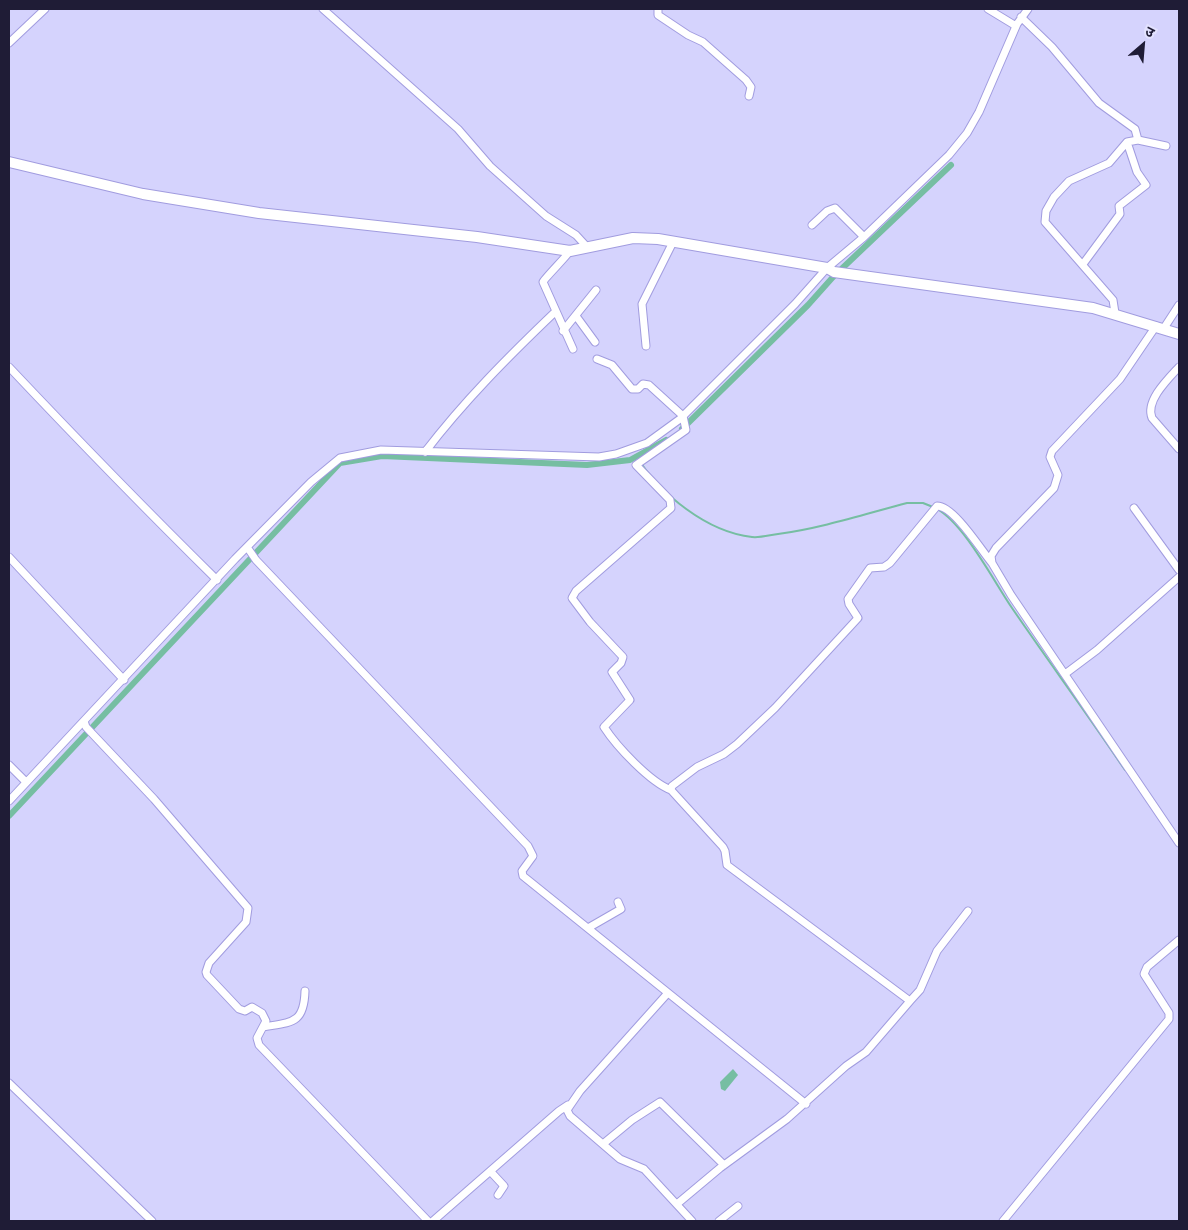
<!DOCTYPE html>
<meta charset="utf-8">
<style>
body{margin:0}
#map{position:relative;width:1188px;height:1230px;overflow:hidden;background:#d5d3fd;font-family:"Roboto Condensed","Noto Sans Devanagari",sans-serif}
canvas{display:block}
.frame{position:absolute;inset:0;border:10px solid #1f1c36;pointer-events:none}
.north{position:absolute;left:1118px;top:20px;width:50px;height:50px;-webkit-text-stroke:4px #e3e2ff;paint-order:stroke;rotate:27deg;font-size:14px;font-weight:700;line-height:20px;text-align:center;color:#1f1c36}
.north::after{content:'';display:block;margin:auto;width:18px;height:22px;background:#1f1c36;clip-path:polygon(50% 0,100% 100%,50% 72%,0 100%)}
</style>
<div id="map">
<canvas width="1188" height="1230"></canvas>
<div class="frame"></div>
<div class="north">उ</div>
</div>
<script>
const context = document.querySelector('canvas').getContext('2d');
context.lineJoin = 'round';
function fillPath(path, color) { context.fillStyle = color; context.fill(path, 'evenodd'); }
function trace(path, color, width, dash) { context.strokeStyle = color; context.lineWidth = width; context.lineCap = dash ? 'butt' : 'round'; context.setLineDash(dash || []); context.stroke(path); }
fillPath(new Path2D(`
 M733 1069 738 1075 725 1091 721 1089 720 1082Z`), '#76bea2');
trace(new Path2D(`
 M637 457C660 494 707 532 752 537 760 538 770 535 778 534 822 528 865 514 907 503H923L933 507
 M937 509C964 524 993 580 1012 608 1049 662 1088 715 1125 770`), '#76bea2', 2);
trace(new Path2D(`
 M682 429 808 305 833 277 951 165
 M9 816 340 463 382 456 587 465 630 460 666 440`), '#76bea2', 6);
const street = new Path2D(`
 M323 9 458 129 490 166 546 216 576 235 588 248
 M658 9V15L688 35 703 42 746 80 751 87 749 96
 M988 9 1016 26
 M1021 17 1052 47 1099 103 1135 129 1138 140
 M9 43 45 9
 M812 225 827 211 835 208 864 237
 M570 251C565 258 544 279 543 282L573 349
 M1083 264 1120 214 1119 206 1146 185 1137 172 1127 142
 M1115 313 1113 300 1045 222 1046 211 1054 197 1069 181 1109 163 1127 142 1138 140 1166 146
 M576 316 595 342
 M1156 326 1120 379 1052 451 1050 457 1058 475 1054 488 996 548 991 556 992 563 1011 595 1179 843
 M1164 328 1179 305
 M563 331 596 290
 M646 346 642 304 673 242
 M597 359 612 365 632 389H638L643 384 649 385 683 416 686 430 636 465 670 500 671 508 576 591 572 598 590 622 623 657 621 663 612 672 630 700 604 727C617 747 650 782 671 790
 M9 367C77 439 146 510 217 580
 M1179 367C1168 379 1145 401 1152 418L1179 449
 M425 452C464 401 509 356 555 312
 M1134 508 1179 570
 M247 547 256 560 528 846 533 856 522 871 523 876 806 1104
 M9 557 124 680
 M1065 674 1097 650 1179 577
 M84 721 86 727 154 799 248 908 246 922 209 963 206 972 207 975 239 1009 245 1011 252 1007 262 1013 266 1021 257 1038 259 1045 428 1221
 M9 765 26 782
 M9 801 235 559 311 482 340 458 381 450 599 457 616 454 647 443 680 419 795 304 827 268 864 237 949 155 967 133 979 112 1017 24 1028 9
 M588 928 621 909 618 902
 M667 994 580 1091 567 1110 570 1116 620 1159 644 1169 692 1221
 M910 1001 920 990 937 951 968 911
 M263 1027C292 1022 304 1024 305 991
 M9 1083 152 1221
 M603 1144 632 1120 660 1102 724 1165
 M491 1172 504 1186 498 1195
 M677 1204 720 1168 787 1119 846 1066 866 1052 910 1001 727 865 725 851 723 847 671 790 672 786 697 767 724 754 737 744 775 708 858 618 849 604 848 599 870 568 884 567 890 563 937 506C954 506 981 550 992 563
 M433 1221 559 1111 568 1105
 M719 1221 738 1206
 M1003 1221 1169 1019V1013L1144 974 1147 967 1179 940`);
const secondary = new Path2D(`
 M9 162 143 194 259 213 477 237 570 251 633 238 658 239 827 268 834 272 1093 308 1179 334`);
trace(street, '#a19cdf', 9);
trace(secondary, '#a19cdf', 12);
trace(street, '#fff', 7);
trace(secondary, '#fff', 10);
</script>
